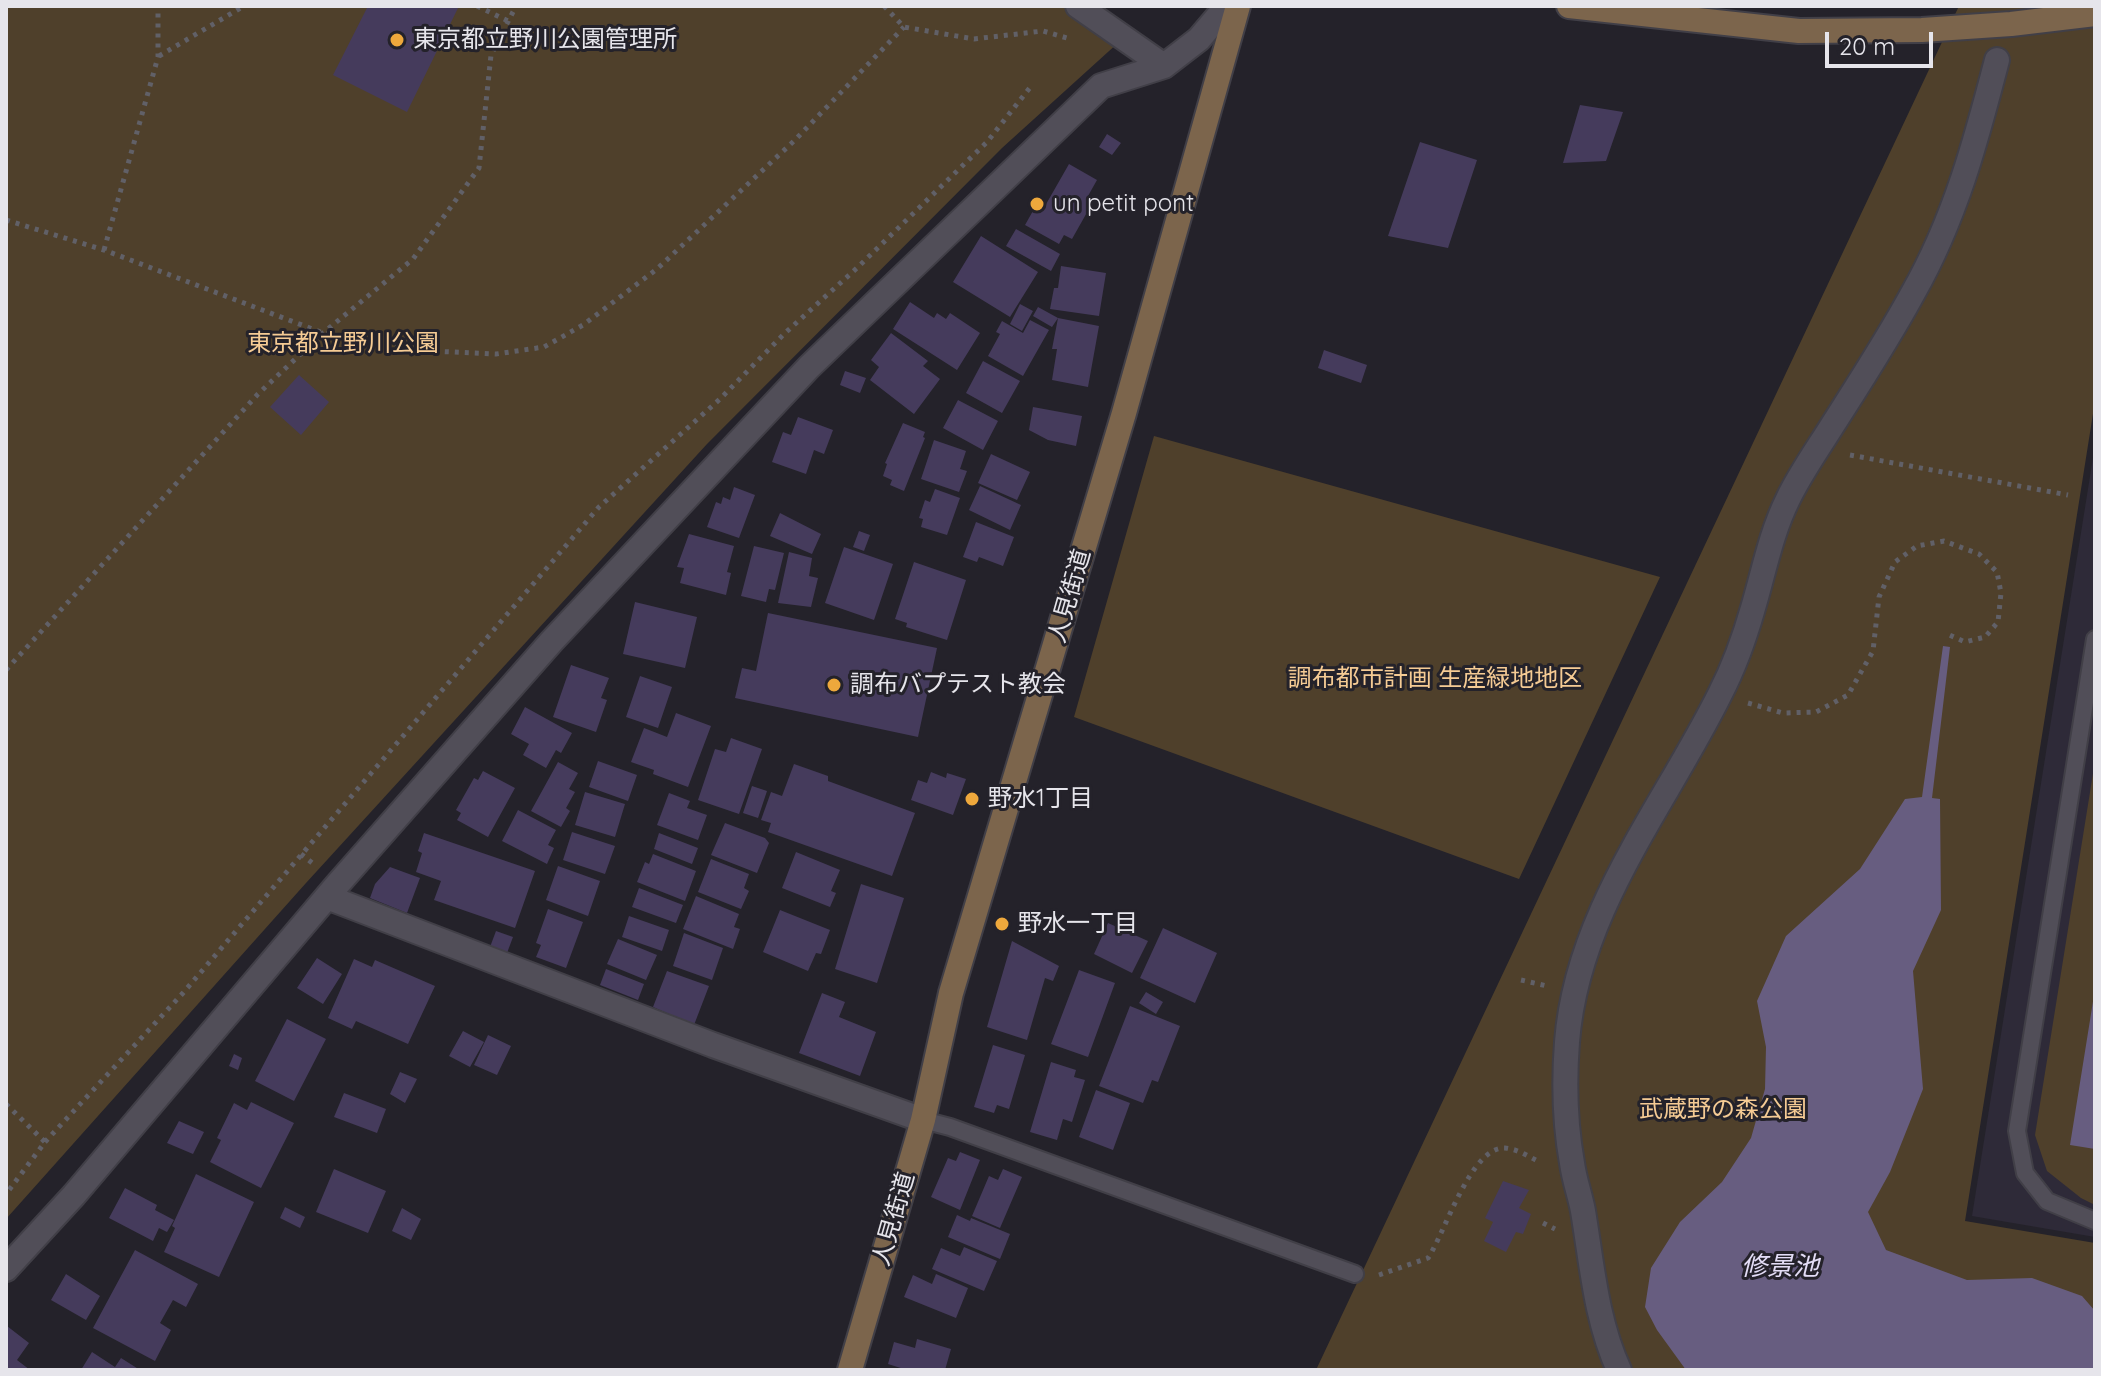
<!DOCTYPE html>
<meta charset="utf-8">
<style>
body{margin:0}
#map{position:relative;width:2101px;height:1376px;overflow:hidden;background:#24222a;font-family:Quicksand,sans-serif}
canvas{display:block}
.frame{position:absolute;inset:0;border:8px solid #e6e5eb;pointer-events:none}
.scale{position:absolute;left:1825px;top:32px;width:108px;height:36px;box-sizing:border-box;border:4px solid #e6e5eb;border-top:0;padding-left:10px;font-size:24px;line-height:28px;white-space:nowrap;color:#e6e5eb;-webkit-text-stroke:6px #24222a;paint-order:stroke}
</style>
<div id="map">
<canvas width="2101" height="1376"></canvas>
<div class="frame"></div>
<div class="scale">20 m</div>
</div>
<script>
const context = document.querySelector('canvas').getContext('2d');
context.lineJoin = 'round';
function fillPath(path, color) { context.fillStyle = color; context.fill(path, 'evenodd'); }
function trace(path, color, width, dash) { context.strokeStyle = color; context.lineWidth = width; context.lineCap = dash ? 'butt' : 'round'; context.setLineDash(dash || []); context.stroke(path); }
function label(font, color, halo, rows, align = 'center') {
  context.font = font + ' Quicksand,"Noto Sans JP",sans-serif'; context.lineWidth = 6; context.setLineDash([]); context.textBaseline = 'middle'; context.strokeStyle = halo; context.fillStyle = color; for (const [text, x, y, turn = 0] of rows) {
    context.save(); context.translate(x, y); context.rotate((+turn || 0) * Math.PI / 180); context.textAlign = isNaN(turn) ? turn : align; if (halo) context.strokeText(text, 0, 0); context.fillText(text, 0, 0); context.restore();
  }
}
fillPath(new Path2D(`
 M2095 445V1237L1972 1216Z`), '#2e2a38');
fillPath(new Path2D(`
 M6 6H1062L1119 42 1002 148 707 444 306 883 6 1219Z
 M1959 6H2095V401L1965 1221 2095 1243V1370H1316Z
 M1154 436 1660 577 1519 879 1074 717Z
 M2095 761V1205L2081 1198 2047 1171 2035 1135Z`), '#4f402b');
fillPath(new Path2D(`
 M1943 646 1950 647 1932 798 1940 799 1941 910 1913 971 1923 1089 1890 1172 1868 1212 1886 1250 1967 1280 2032 1278 2082 1296 2095 1311V1370H1686L1657 1330 1645 1307 1651 1268 1680 1222 1722 1182 1751 1138 1765 1089 1766 1047 1757 1001 1786 936 1860 869 1905 799 1922 797Z
 M2095 989V1149L2070 1145Z`), '#675d80');
fillPath(new Path2D(`
 M368 6H459L407 112 333 75Z
 M1580 105 1623 112 1606 161 1563 163Z
 M1107 134 1121 143 1112 155 1099 147Z
 M1420 142 1477 160 1448 248 1388 236Z
 M1069 164 1097 180 1088 196 1094 200 1072 239 1064 235 1059 244 1025 225 1038 202 1045 206Z
 M1016 229 1060 254 1051 271 1006 246Z
 M981 236 1038 272 1010 317 953 282Z
 M1061 266 1106 273 1099 316 1050 309 1054 288H1058Z
 M910 302 934 318 937 313 946 319 950 313 980 333 957 370 893 329Z
 M1020 304 1033 311 1022 331 1010 324Z
 M1038 307 1058 318 1052 327 1033 316Z
 M1058 318 1099 326 1088 387 1052 380 1057 349H1052Z
 M1030 320 1049 330 1023 376 988 356 1000 334 996 332 1002 321 1023 333Z
 M891 333 928 361 923 366 940 379 914 414 870 380 879 367 871 360Z
 M1324 350 1367 365 1361 383 1318 368Z
 M983 361 1020 381 1002 413 966 393Z
 M845 371 866 378 860 393 840 385Z
 M299 375 329 402 301 435 270 407Z
 M958 400 998 421 983 450 943 428Z
 M1033 407 1082 416 1076 446 1048 440 1029 430Z
 M798 417 833 430 824 454 814 450 806 474 772 462 783 432 791 435Z
 M903 423 925 432 923 437 925 438 904 491 890 485 892 480 883 476 887 464 885 463Z
 M934 440 966 451 960 469 967 471 959 492 921 479Z
 M991 454 1030 472 1017 500 978 483Z
 M980 486 1021 505 1010 530 969 510Z
 M734 487 755 495 739 538 707 527 716 502 721 504 723 497 730 500Z
 M935 489 960 498 947 535 921 527 923 519 919 518 925 500 930 502Z
 M780 513 821 534 812 554 770 536Z
 M976 522 1014 537 1003 566 979 557 977 562 963 557Z
 M859 531 870 535 864 551 853 547Z
 M689 534 734 546 727 572 731 573 726 595 680 583 684 568 677 567Z
 M754 546 784 553 775 590 769 589 766 602 741 596Z
 M844 547 893 564 874 620 825 603Z
 M789 552 812 558 809 576 818 578 811 607 778 603Z
 M914 562 966 580 947 640 906 627 907 623 895 619Z
 M635 602 697 617 685 668 623 654Z
 M768 613 937 648 918 737 735 698 742 668 756 671Z
 M571 665 609 678 601 698 607 700 596 732 553 717Z
 M640 676 672 687 658 728 626 717Z
 M525 707 572 733 561 753 556 750 546 768 523 755 529 744 511 734Z
 M676 713 711 726 688 787 653 774 654 770 631 762 644 728 667 737Z
 M731 738 762 749 739 814 698 800 715 749 726 752Z
 M598 761 637 775 628 801 589 787Z
 M558 762 578 773 569 789 575 792 566 808 570 811 561 827 531 811Z
 M794 764 828 776V781L915 813 892 876 768 832 771 823 761 820 771 792 782 796Z
 M483 771 515 788 488 837 457 820 461 813 456 810 474 778 478 780Z
 M931 772 946 778 947 773 966 779 953 815 911 800 918 780 927 783Z
 M752 786 767 791 758 818 743 813Z
 M585 792 625 804 615 837 575 825Z
 M669 793 690 801 687 808 707 815 698 840 657 825Z
 M518 810 556 830 548 845 554 848 547 864 502 841Z
 M725 823 765 838 769 843 757 873 711 855Z
 M572 832 615 846 605 874 563 860Z
 M424 833 535 871 515 928 434 900 441 881 416 872 422 853 418 851Z
 M659 833 698 848 692 864 654 849Z
 M796 852 840 870 831 891 836 893 830 907 782 888Z
 M653 854 696 871 685 901 637 882 645 862 649 864Z
 M711 859 749 874 744 888 749 891 741 909 698 892Z
 M558 866 600 881 588 916 546 900Z
 M390 867 420 878 407 913 370 898 375 884Z
 M861 884 904 898 877 983 835 969Z
 M639 888 683 905 676 923 632 907Z
 M696 896 739 914 734 927 740 929 733 949 683 929Z
 M548 909 583 922 566 968 536 957 541 945 536 943Z
 M780 910 830 930 821 954 816 953 808 971 763 952Z
 M629 916 669 930 662 951 622 937Z
 M1108 923 1148 941 1132 973 1094 954Z
 M1163 928 1217 953 1195 1003 1140 978Z
 M496 931 513 937 507 953 490 947Z
 M684 933 723 948 712 980 673 966Z
 M618 939 657 955 646 980 607 964Z
 M1012 941 1059 966 1053 981 1045 978 1027 1040 987 1027Z
 M317 958 342 974 323 1004 297 988Z
 M354 959 372 967 375 960 435 986 408 1044 356 1021 352 1029 328 1018Z
 M606 969 644 984 638 1000 600 985Z
 M1079 970 1115 983 1088 1057 1051 1044Z
 M667 971 709 986 694 1025 653 1007Z
 M1146 992 1163 1002 1156 1014 1139 1003Z
 M822 993 845 1002 839 1017 876 1032 860 1076 799 1053Z
 M1130 1006 1180 1026 1158 1082 1152 1080 1143 1103 1099 1086Z
 M287 1019 326 1039 294 1101 255 1081Z
 M463 1031 484 1042 470 1067 449 1056Z
 M488 1035 511 1046 497 1075 474 1065Z
 M993 1045 1025 1055 1009 1109 997 1105 994 1113 974 1107Z
 M234 1054 242 1058 238 1070 229 1066Z
 M1051 1062 1076 1070 1074 1077 1085 1080 1072 1122 1063 1119 1057 1140 1030 1132Z
 M400 1072 417 1079 405 1103 390 1094Z
 M1096 1090 1130 1103 1113 1150 1079 1137Z
 M344 1093 386 1109 377 1133 334 1117Z
 M251 1102 294 1123 261 1188 210 1162 221 1140 217 1138 234 1103 247 1110Z
 M179 1121 204 1132 193 1154 167 1143Z
 M960 1152 980 1160 960 1210 931 1197 948 1158 956 1161Z
 M334 1169 386 1191 368 1233 316 1212Z
 M1003 1169 1022 1177 1000 1228 972 1216 989 1176 998 1180Z
 M196 1174 254 1202 219 1277 164 1252 175 1228 172 1226Z
 M1503 1181 1529 1190 1519 1208 1531 1214 1523 1234 1516 1232 1506 1252 1484 1241 1493 1222 1485 1218Z
 M125 1188 157 1205 155 1210 174 1220 167 1232 159 1228 153 1241 109 1218Z
 M285 1207 305 1217 300 1228 280 1218Z
 M402 1208 421 1219 411 1240 392 1231Z
 M957 1215 970 1221 971 1218 1010 1234 1000 1259 948 1237Z
 M964 1247 997 1261 984 1291 932 1269 941 1248 960 1256Z
 M135 1250 198 1284 186 1307 173 1300 160 1323 171 1330 155 1361 93 1328Z
 M66 1274 100 1296 86 1320 51 1300Z
 M936 1274 968 1288 956 1318 904 1297 913 1275 932 1284Z
 M7 1326 29 1343 17 1360 30 1370H6Z
 M917 1339 951 1349 945 1370H907L888 1364 894 1342 915 1348Z
 M92 1352 115 1367 121 1358 140 1370H81Z`), '#453b5c');
const lane = new Path2D(`
 M2095 639 2017 1131 2025 1173 2047 1201 2095 1221
 M923 1120 950 1127 1355 1274`);
const street = new Path2D(`
 M1078 6 1164 66
 M327 897 713 1045 923 1120
 M6 1269 74 1195 337 885 551 642 809 367 1101 86 1164 66 1199 39 1227 6
 M1619 1370C1596 1320 1592 1265 1583 1211 1580 1195 1574 1179 1572 1163 1565 1124 1564 1081 1567 1042 1577 911 1664 807 1720 694 1734 667 1745 636 1753 608 1764 571 1771 533 1788 499 1800 474 1817 450 1832 426 1860 382 1888 339 1913 293 1955 219 1976 141 1997 60`);
const secondary = new Path2D(`
 M1569 6 1799 31 1922 30 2011 24 2095 14
 M850 1370 923 1120 951 993 1124 413 1238 6`);
trace(lane, '#413f47', 20);
trace(street, '#413f47', 28);
trace(secondary, '#413f47', 28);
trace(new Path2D(`
 M477 6 508 21
 M884 6 904 27 974 39 1043 31 1067 38
 M159 56 244 6
 M6 220 104 250 323 333 431 351 496 354 544 347 583 325 657 269 795 140 904 27
 M104 250 158 57V6
 M1850 455 2068 495
 M6 670 258 394 323 333 413 259 479 168 491 55 516 6
 M1748 703 1783 713 1816 712 1848 695 1873 651 1879 597 1895 562 1917 546 1944 541 1979 554 1997 572 2001 593 1998 622 1985 637 1965 642 1945 633
 M301 854 316 866
 M1521 980 1547 986
 M6 1104 45 1142 6 1194
 M45 1142 183 993 599 507 720 399 784 334 858 267 987 142 1032 85
 M1543 1223 1555 1229
 M1379 1275 1428 1258C1445 1233 1471 1146 1505 1148 1518 1149 1529 1157 1540 1162`), '#616067', 5, [4, 6]);
trace(lane, '#514e58', 16);
trace(street, '#514e58', 24);
trace(secondary, '#7c654c', 24);
for (const [x, y, r, color] of [
 [397,40,8,"#eea83c"],
 [1037,204,8,"#eea83c"],
 [834,685,8,"#eea83c"],
 [972,799,8,"#eea83c"],
 [1002,924,8,"#eea83c"]
]) { const dot = new Path2D(); dot.arc(x, y, r, 0, 2 * Math.PI); context.fillStyle = color; context.fill(dot); trace(dot, '#24222a', 3); }
label('24px', '#e6e5eb', '#24222a', [
 ["東京都立野川公園管理所",413,40],
 ["un petit pont",1053,204],
 ["調布バプテスト教会",850,685],
 ["野水1丁目",988,799],
 ["野水一丁目",1018,924]
], 'left');
label('24px', '#f5cb94', '#24222a', [
 ["東京都立野川公園",343,344],
 ["調布都市計画 生産緑地地区",1435,679],
 ["武蔵野の森公園",1723,1110]
]);
label('24px', '#e6e5eb', '#24222a', [
 ["人見街道",1070,596,-74],
 ["人見街道",894,1219,-74]
]);
label('italic 26px', '#e3ddf6', '#24222a', [
 ["修景池",1780,1267]
]);
</script>
